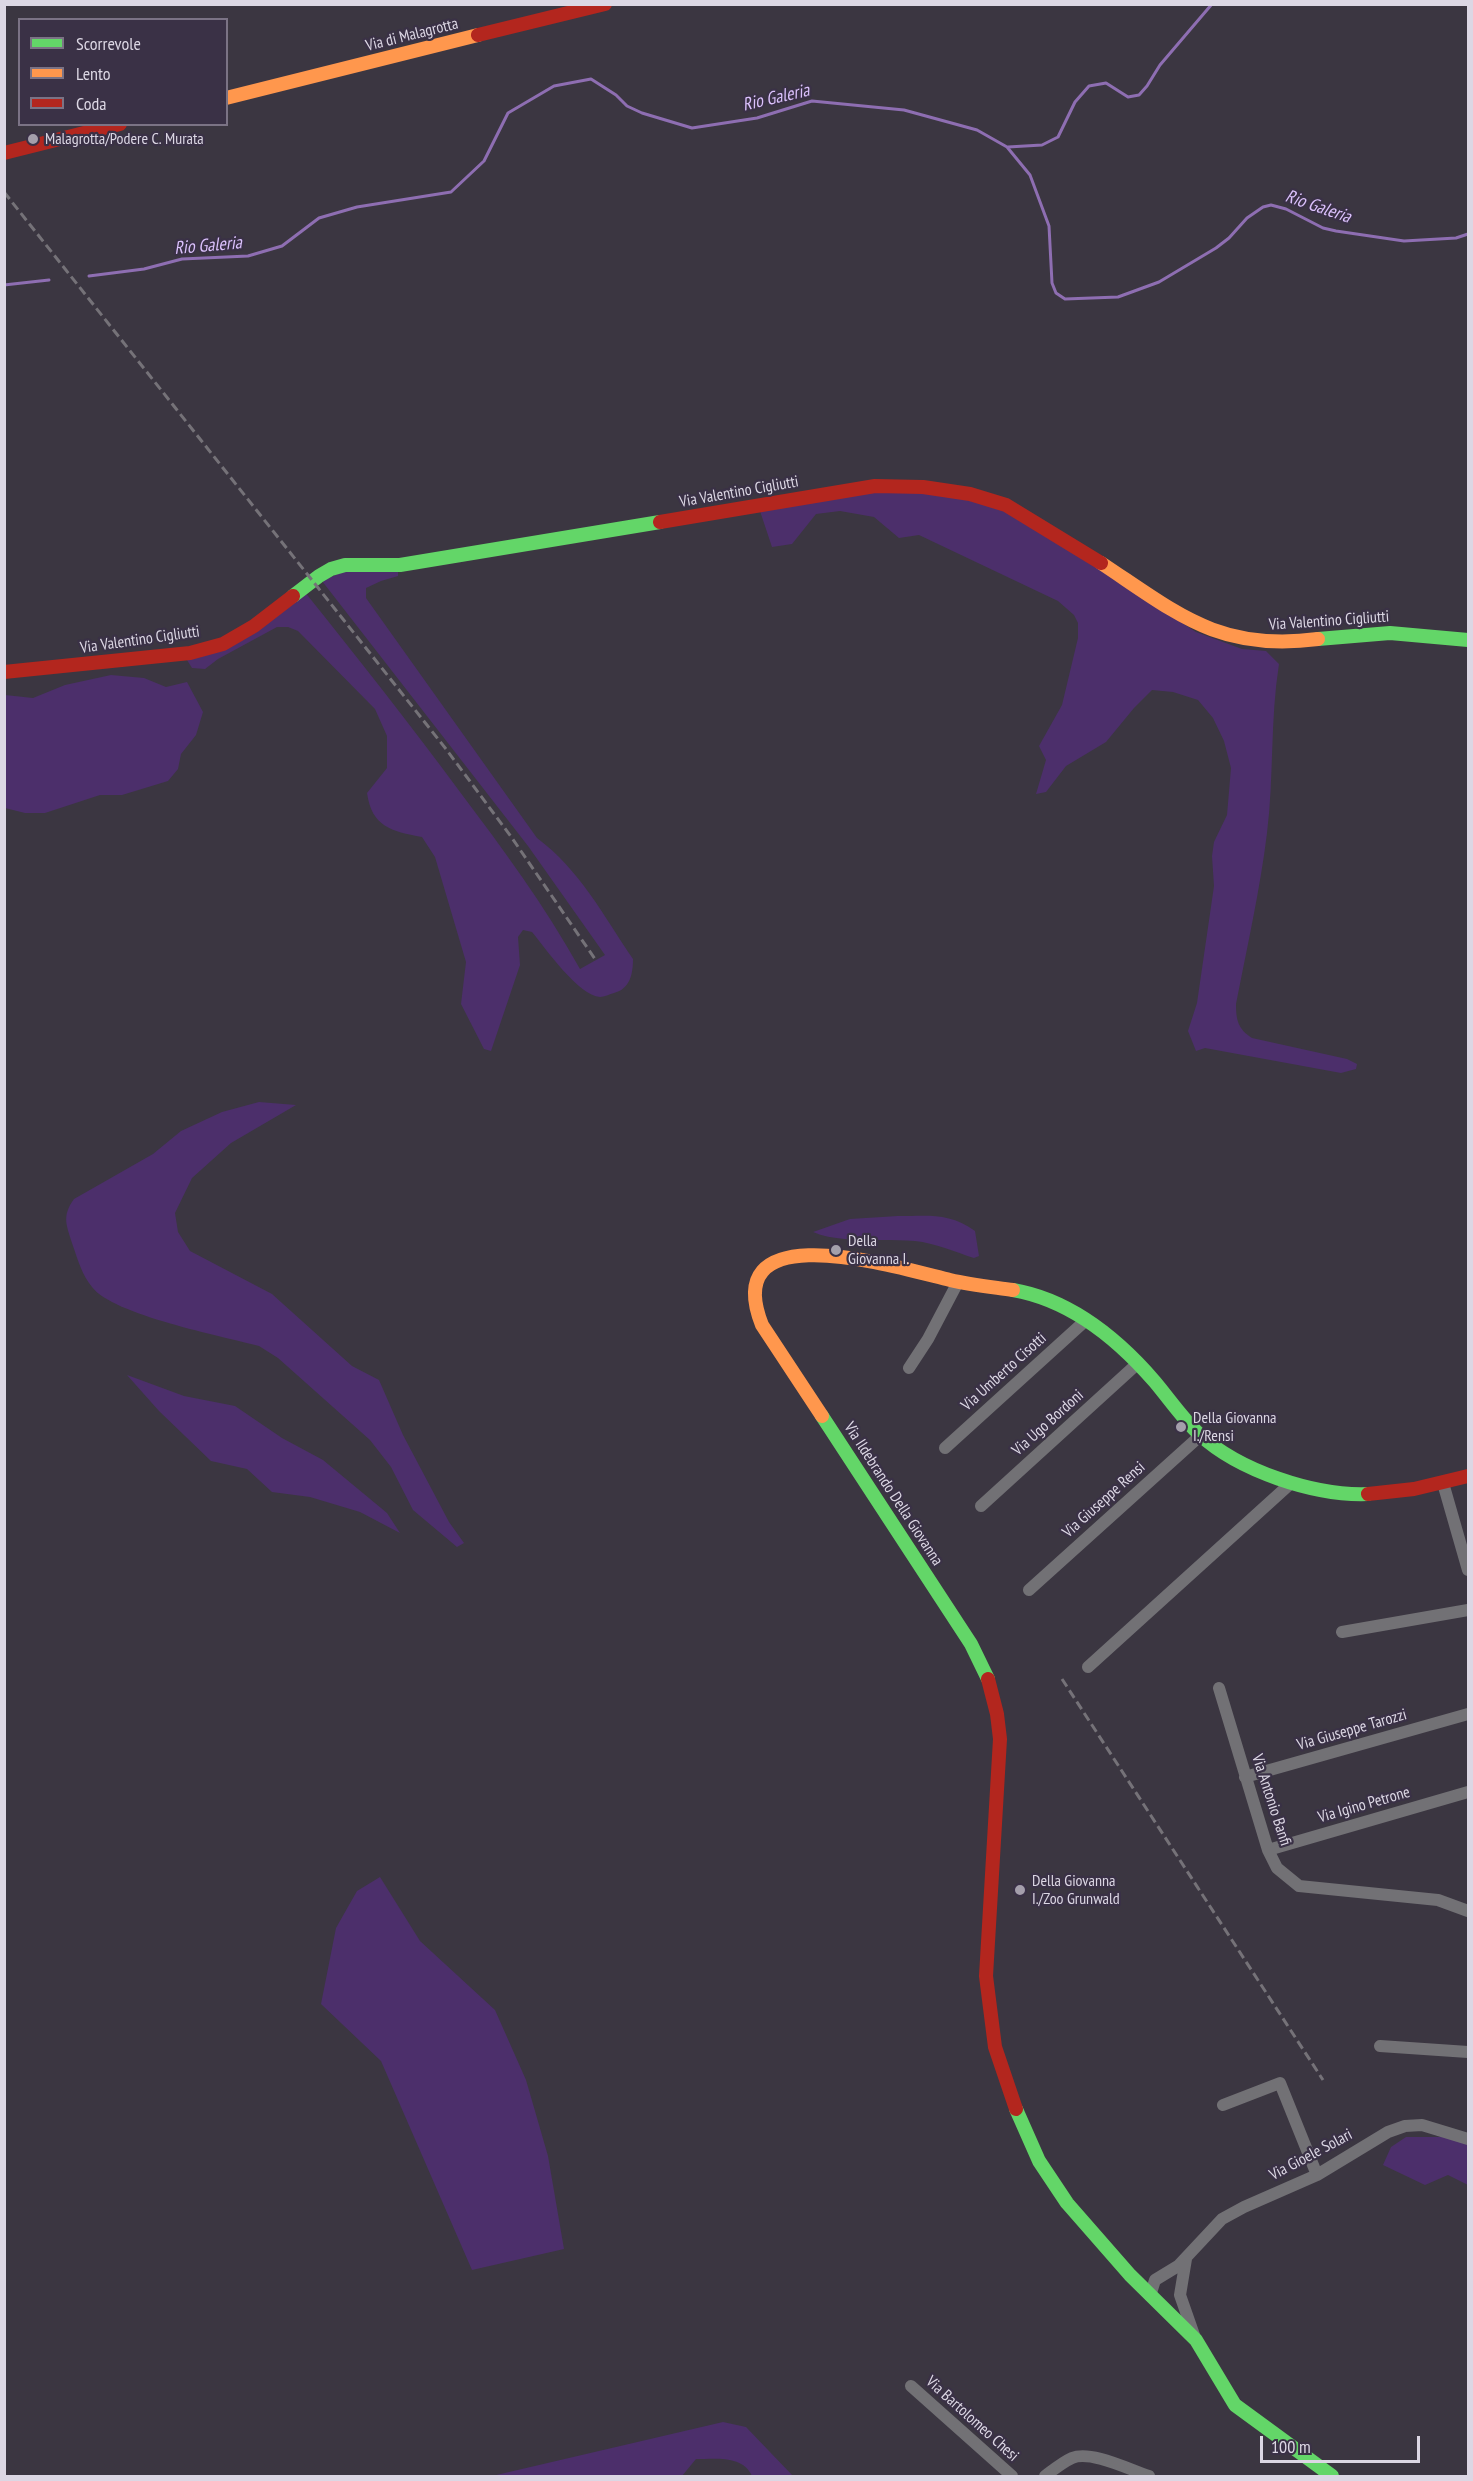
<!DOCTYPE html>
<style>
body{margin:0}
#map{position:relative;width:1473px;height:2481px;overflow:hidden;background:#3b3641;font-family:"PT Sans Narrow",sans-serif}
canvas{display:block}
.frame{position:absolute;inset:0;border:6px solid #dcd7e4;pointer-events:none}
.legend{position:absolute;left:18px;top:18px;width:210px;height:108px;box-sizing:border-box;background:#3a3146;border:2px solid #7b7385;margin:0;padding:8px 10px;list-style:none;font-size:18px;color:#dcd7e4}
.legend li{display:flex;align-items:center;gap:12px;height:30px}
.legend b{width:30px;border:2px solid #7b7385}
.scale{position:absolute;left:1260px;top:2436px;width:160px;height:27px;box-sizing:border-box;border:3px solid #dcd7e4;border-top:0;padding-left:8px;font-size:18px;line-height:21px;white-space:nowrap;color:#dcd7e4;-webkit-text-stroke:4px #3a3146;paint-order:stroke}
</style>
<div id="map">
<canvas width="1473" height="2481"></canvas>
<div class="frame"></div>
<ul class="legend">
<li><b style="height:8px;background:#63d668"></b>Scorrevole</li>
<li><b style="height:8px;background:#ff974d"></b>Lento</li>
<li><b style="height:8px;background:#b3261e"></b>Coda</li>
</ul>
<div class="scale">100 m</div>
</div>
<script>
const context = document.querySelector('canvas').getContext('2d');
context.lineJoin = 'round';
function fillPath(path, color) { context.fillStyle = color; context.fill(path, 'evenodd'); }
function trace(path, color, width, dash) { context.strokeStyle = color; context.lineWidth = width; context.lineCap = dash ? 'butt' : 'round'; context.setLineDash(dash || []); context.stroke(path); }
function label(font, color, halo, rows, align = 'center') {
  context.font = font + ' "PT Sans Narrow",sans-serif'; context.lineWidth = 4.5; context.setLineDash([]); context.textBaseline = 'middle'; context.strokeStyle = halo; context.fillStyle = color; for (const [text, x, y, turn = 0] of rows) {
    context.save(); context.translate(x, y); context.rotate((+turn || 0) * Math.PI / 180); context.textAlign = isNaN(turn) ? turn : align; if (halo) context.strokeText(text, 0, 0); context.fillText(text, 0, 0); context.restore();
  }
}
fillPath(new Path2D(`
 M874 491 938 493 1008 510 1196 632 1242 649 1266 651 1279 664C1270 720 1274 777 1267 833 1260 890 1247 947 1236 1004 1236 1020 1238 1029 1252 1038L1347 1059 1357 1064 1356 1069 1341 1073 1205 1048 1196 1051 1188 1031 1197 1003 1214 886 1212 856 1214 842 1227 815 1231 768 1224 741 1213 718 1198 700 1173 692 1152 690 1134 708 1106 742 1066 766 1046 792 1036 794 1046 760 1039 746 1062 705 1078 638V623L1074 615 1058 601 919 535 899 538 874 517 840 511 816 514 792 544 772 547 759 508Z
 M349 569 398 572V576L381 581 366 588V598L537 838C580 870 603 915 633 959 633 974 630 989 614 993 610 994 604 997 600 997 579 996 545 948 532 932L523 930 518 937 520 965 491 1051 484 1049 461 1004 466 962 435 857 422 837C391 831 372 827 367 793L387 768V736L375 709 298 631 288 627H277L218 659 205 669 192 668 187 660 304 591C357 657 410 724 460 792 503 849 545 906 580 969L605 955 528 846 322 581Z
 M111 675 144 678 166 687 187 682 203 712 196 735 181 754 178 769 168 781 122 795H100L45 813H25L5 808V695L33 698 65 685Z
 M259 1102 296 1105 231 1143 192 1178 175 1213 178 1232 190 1251 272 1294 352 1366 379 1380 403 1435 449 1522 464 1543 457 1547 413 1510 391 1467 370 1440 278 1358 259 1346C222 1336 113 1315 92 1287 82 1275 78 1260 73 1246 67 1226 61 1217 74 1199L153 1154 181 1131 222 1112Z
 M898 1216C928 1216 949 1212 975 1231L979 1256 974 1258C955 1252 935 1243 915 1241 884 1238 841 1244 813 1232L850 1219Z
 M127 1375 184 1396 235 1406 282 1438 323 1460 387 1513 400 1533 360 1512 310 1497 272 1492 247 1469 211 1461 159 1411Z
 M380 1877 420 1941 495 2010 526 2080 548 2156 564 2249 472 2270 381 2061 321 2004 336 1928 357 1891Z
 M1406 2137H1452L1468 2144V2185L1448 2175 1425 2185 1383 2165 1391 2147Z
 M723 2422 746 2427 793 2476H752C743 2455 716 2459 696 2459L682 2476H492Z`), '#4c2f6b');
trace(new Path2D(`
 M1008 147 1042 145 1058 137 1075 102 1089 86 1106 83 1128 97 1139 95 1147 86 1160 65 1212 4
 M89 276 144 269 182 259 248 256 282 246 319 218 357 207 451 192 484 161 508 113 554 86 591 79 616 95 627 106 642 113 692 128 757 118 812 101 904 110 977 130 1007 147 1030 175 1049 226 1052 283 1056 293 1065 299 1118 297 1159 282 1216 248 1229 238 1247 218 1263 207 1271 205 1286 209 1323 228 1336 231 1404 241 1456 238 1468 234
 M4 285 49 280`), '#8e6eb2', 3);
trace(new Path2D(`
 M909 1368 928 1339 958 1282
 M945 1448 1085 1321
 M1443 1483 1468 1570
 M981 1506 1137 1364
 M1029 1590 1201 1435
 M1342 1632 1468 1610
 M1088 1667 1290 1484
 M1219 1688 1268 1850 1277 1868 1299 1886 1438 1900 1468 1911
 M1245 1777 1468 1714
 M1268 1850 1468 1792
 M1380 2046 1468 2052
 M1223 2105 1280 2083 1317 2175
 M1186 2259 1180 2295 1194 2335
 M1150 2296 1155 2280 1178 2266 1222 2219 1244 2207 1317 2175 1388 2132 1405 2126 1422 2125 1468 2139
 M911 2386 1012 2476
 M1045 2476C1053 2470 1063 2462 1072 2458 1091 2450 1130 2470 1149 2476`), '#727175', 12);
trace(new Path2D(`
 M293 596 319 576 331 569 345 565H400L660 522
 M1318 639 1390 633 1468 640
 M1013 1290C1071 1300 1118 1339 1155 1382 1170 1400 1183 1419 1199 1434 1239 1471 1314 1496 1368 1494
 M822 1416 971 1644 988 1679
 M1016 2109 1039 2161 1067 2203 1130 2275 1196 2340 1235 2405 1332 2476`), '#63d668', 14);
trace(new Path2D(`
 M226 98 478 35
 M1101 563C1178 614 1219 652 1318 639
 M822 1416 762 1325C717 1211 900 1268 950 1280 971 1285 992 1287 1013 1290`), '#ff974d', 14);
trace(new Path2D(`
 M478 35 605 4
 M4 153 120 124
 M660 522 875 486 923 487 970 494 1006 505 1101 563
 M4 672 190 653 223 644 254 626 293 596
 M1368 1494 1414 1489 1468 1476
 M988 1679 997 1714 1000 1739 986 1976 995 2047 1016 2109`), '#b3261e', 14);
trace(new Path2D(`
 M4 192 446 749 512 838 595 959
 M1062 1679 1323 2080`), '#757278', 3, [9, 4.5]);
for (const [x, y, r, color] of [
 [33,139,6,"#a49fab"],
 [836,1250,6,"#a49fab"],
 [1181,1427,6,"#a49fab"],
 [1020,1890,6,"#a49fab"]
]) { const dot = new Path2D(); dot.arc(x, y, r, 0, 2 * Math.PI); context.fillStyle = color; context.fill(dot); trace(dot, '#3a3146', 2); }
label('16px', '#dcd7e4', '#3a3146', [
 ["Via di Malagrotta",412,35,-14],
 ["Via Valentino Cigliutti",739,492,-10],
 ["Via Valentino Cigliutti",1329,621,-4],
 ["Via Valentino Cigliutti",140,640,-8],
 ["Via Umberto Cisotti",1004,1372,-42],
 ["Via Ugo Bordoni",1048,1423,-42],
 ["Via Ildebrando Della Giovanna",893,1494,57],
 ["Via Giuseppe Rensi",1104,1500,-42],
 ["Via Giuseppe Tarozzi",1352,1730,-16],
 ["Via Antonio Banfi",1271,1800,72],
 ["Via Igino Petrone",1364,1805,-16],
 ["Via Gioele Solari",1311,2155,-28],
 ["Via Bartolomeo Chesi",972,2419,42]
]);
label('16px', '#dcd7e4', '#3a3146', [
 ["Malagrotta/Podere C. Murata",45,139],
 ["Della",848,1241],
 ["Giovanna I.",848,1259],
 ["Della Giovanna",1193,1418],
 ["I./Rensi",1193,1436],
 ["Della Giovanna",1032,1881],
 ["I./Zoo Grunwald",1032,1899]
], 'left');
label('italic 18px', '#dbc1fc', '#3a3146', [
 ["Rio Galeria",776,98,-13],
 ["Rio Galeria",1318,207,19],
 ["Rio Galeria",208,246,-5]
]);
</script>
